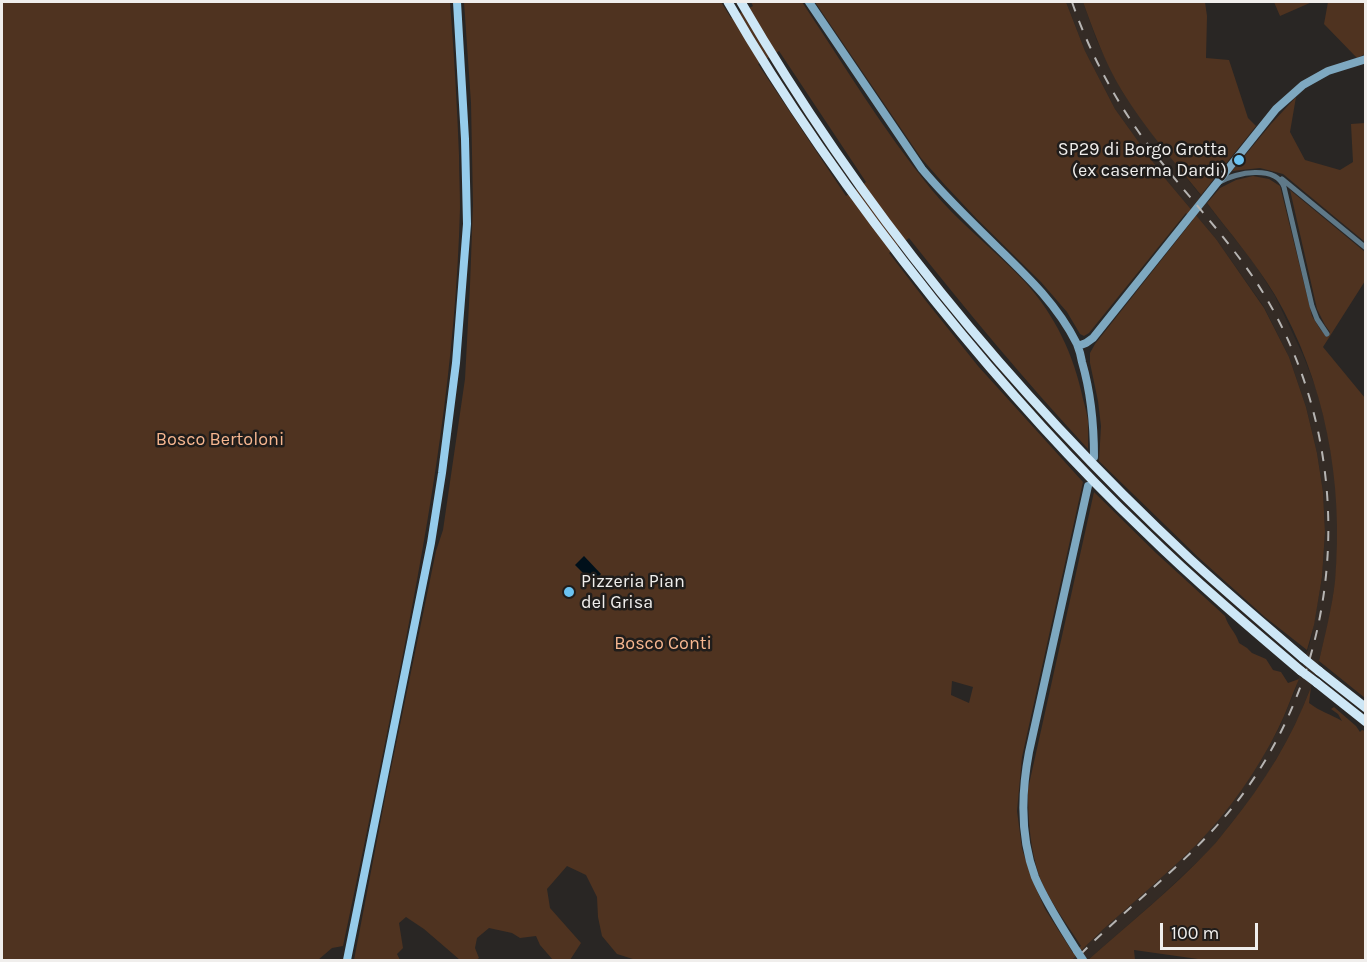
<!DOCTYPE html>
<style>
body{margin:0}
#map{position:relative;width:1367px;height:962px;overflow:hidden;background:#292624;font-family:Karla,sans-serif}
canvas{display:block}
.frame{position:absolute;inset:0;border:3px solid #f0eeec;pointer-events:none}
.scale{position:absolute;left:1160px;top:923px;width:98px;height:27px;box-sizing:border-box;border:3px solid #f0eeec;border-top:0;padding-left:8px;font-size:18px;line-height:21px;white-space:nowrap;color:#f0eeec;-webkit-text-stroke:4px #201d1b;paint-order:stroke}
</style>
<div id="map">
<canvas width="1367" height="962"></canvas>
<div class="frame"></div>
<div class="scale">100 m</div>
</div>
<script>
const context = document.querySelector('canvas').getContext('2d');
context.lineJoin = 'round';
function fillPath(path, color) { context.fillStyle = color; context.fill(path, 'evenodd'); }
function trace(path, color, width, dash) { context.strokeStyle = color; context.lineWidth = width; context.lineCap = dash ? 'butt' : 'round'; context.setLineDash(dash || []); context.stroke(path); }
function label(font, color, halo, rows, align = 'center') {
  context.font = font + ' Karla,sans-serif'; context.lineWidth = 5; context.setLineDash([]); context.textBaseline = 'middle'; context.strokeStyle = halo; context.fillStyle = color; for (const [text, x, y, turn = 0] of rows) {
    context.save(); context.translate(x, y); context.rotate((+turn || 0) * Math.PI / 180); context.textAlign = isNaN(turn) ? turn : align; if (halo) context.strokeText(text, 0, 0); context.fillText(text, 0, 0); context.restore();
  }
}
fillPath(new Path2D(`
 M1066 2H1083L1097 41 1122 91 1163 148 1254 263 1275 296 1303 355 1316 388 1327 429 1335 475 1338 507V544L1335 583 1329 622 1319 661 1311 687 1300 715 1285 744 1260 787 1211 849 1159 898 1088 960H1072L1101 931 1196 844 1241 790 1260 761 1279 728 1295 690 1311 639 1322 577 1325 532 1323 492 1317 453 1306 407 1289 357 1264 307 1216 239 1163 176 1115 109 1085 51Z`), '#342b25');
fillPath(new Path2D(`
 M2 2H450C454 53 457 104 459 155 459 172 460 190 460 208 456 361 431 513 401 664 382 758 363 852 343 946L332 948 318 960H2Z
 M464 2H721L731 18 753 6 751 2H802C844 65 883 130 931 189 959 223 995 250 1025 282 1055 315 1074 355 1083 399 1085 406 1087 414 1088 421 1088 430 1088 440 1088 449 1025 381 966 310 909 238L889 253 926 301 978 366 1083 482 1022 757 1017 811 1022 849 1034 884 1045 909 1073 953 1081 946C1067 924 1050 902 1040 878 1030 850 1028 819 1028 789L1094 492 1156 553 1225 616C1228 627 1236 632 1239 643L1247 648 1252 653 1266 659 1273 670 1281 672 1288 683 1299 679C1292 695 1286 713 1278 729 1257 771 1229 811 1196 845 1156 885 1111 919 1072 960H636L617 954 602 936 598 917 597 897 586 875 567 866 547 889 550 908 581 943 570 960H553L540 945 536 936 520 938 512 933 489 928 477 938 475 948 479 958 476 960H460L424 929 406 917 399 923 403 948 397 954 400 960H354L387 788 436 551 443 530 465 379 470 285 473 205 471 103ZM779 51 866 182 846 196 758 64ZM952 681 973 687 969 703 951 695Z
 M815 2H1066L1085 51 1115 109 1163 176 1216 239 1264 308 1289 357 1306 407 1317 453 1323 492 1325 532 1322 577 1314 625 1307 650 1265 617 1198 557 1099 461 1101 426 1098 401 1090 363V353L1095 344 1193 220 1186 213 1089 333 1084 336 1080 334 1067 312 1041 282 977 219 944 184 921 158Z
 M1083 2H1205L1207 16 1206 58 1229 60 1248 118 1256 126 1201 195C1174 162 1145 128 1122 91 1105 63 1094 32 1083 2Z
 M1274 2H1312L1280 16Z
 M1328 2H1365V54L1357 58 1324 24Z
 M1296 97 1290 132 1305 160 1340 170 1353 162 1351 124 1365 123V242L1283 174 1260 168 1232 171 1271 124Z
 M1253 176 1269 179 1280 186 1312 316 1320 329 1327 337 1330 332 1325 325 1317 309 1290 190 1365 252V281L1323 347 1365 398V698L1319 661C1325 635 1332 608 1335 581 1344 482 1325 381 1275 295 1255 262 1230 233 1207 203L1220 188 1236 180Z
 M1311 687 1309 703C1321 712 1330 714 1342 721L1338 714 1331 709 1334 707 1356 726 1360 732 1362 730 1365 731V960H1205L1134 950 1135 960H1088C1129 924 1172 889 1210 849 1217 842 1223 833 1230 825 1264 783 1292 738 1311 687Z`), '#4f3320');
fillPath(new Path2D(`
 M584 556 601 574 593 583 575 565Z`), '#00101a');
trace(new Path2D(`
 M1282 179 1366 248
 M1220 182C1236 172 1276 165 1284 187L1312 306 1317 319 1327 334`), '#5f7988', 5);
trace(new Path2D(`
 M809 2 922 169C946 198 973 223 999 249 1029 278 1058 306 1077 344 1079 349 1081 356 1082 362 1091 393 1094 425 1094 457
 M1078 346 1086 343 1093 338 1276 109 1303 85 1328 71 1366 59
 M1077 951C1062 927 1046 903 1035 877 1020 837 1021 794 1029 752L1088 486`), '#7ea8c0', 8);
trace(new Path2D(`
 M347 960 431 543 442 473 456 363 467 224 465 139 457 2`), '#96cceb', 8);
trace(new Path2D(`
 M728 2C788 107 859 206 934 300 1000 382 1069 460 1145 532 1195 581 1248 626 1301 671
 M741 2C861 209 1015 396 1190 559 1227 593 1265 625 1303 658
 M1319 671 1366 708
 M1317 683 1366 722`), '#cee7f6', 9);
trace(new Path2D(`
 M1072 2C1088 48 1110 91 1138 131 1174 182 1218 226 1253 277 1359 435 1353 653 1236 803 1189 863 1127 906 1075 960`), '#b6b4b2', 2, [10, 10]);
trace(new Path2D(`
 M1077 951 1083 960`), '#7ea8c0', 8);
trace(new Path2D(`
 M1303 658 1319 671
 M1301 671 1317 683`), '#cee7f6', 9);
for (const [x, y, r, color] of [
 [1239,160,6,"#6bc3f2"],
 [569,592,6,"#6bc3f2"]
]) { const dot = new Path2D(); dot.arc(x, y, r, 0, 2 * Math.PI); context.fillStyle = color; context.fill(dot); trace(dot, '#201d1b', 2); }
label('18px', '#f0eeec', '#201d1b', [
 ["SP29 di Borgo Grotta",1227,150],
 ["(ex caserma Dardi)",1227,171],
 ["Pizzeria Pian",581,582,"left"],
 ["del Grisa",581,603,"left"]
], 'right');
label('18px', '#f7b790', '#201d1b', [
 ["Bosco Bertoloni",220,440],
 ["Bosco Conti",663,644]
]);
</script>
